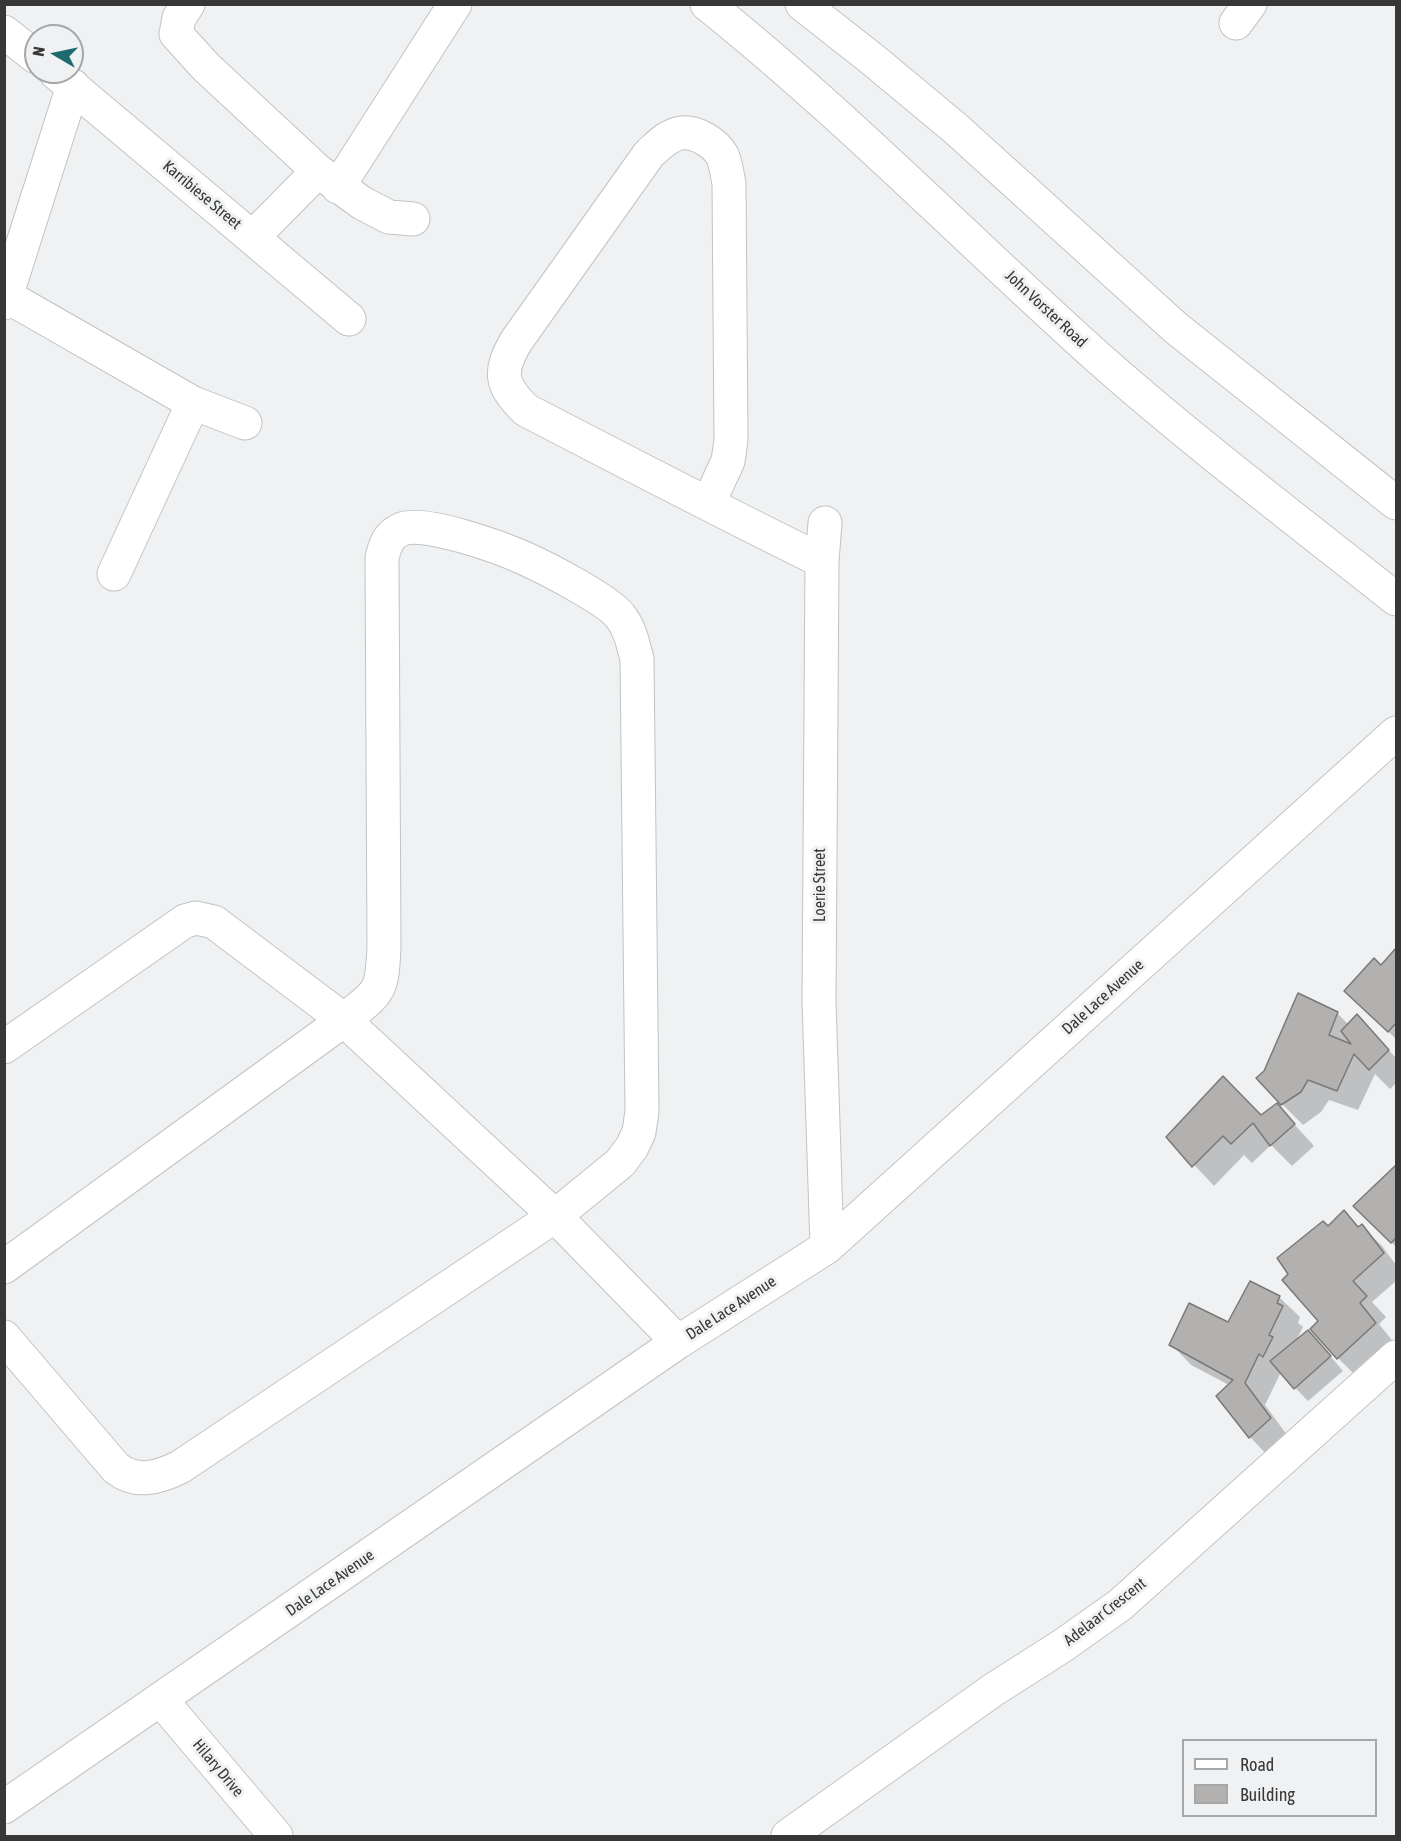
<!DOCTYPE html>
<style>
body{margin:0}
#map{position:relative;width:1401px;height:1841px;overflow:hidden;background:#eff1f2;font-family:"Asap Condensed",sans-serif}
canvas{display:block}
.frame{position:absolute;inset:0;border:6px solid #373738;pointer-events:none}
.legend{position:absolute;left:1182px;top:1739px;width:195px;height:78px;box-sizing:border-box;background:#eff1f2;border:2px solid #a5a7a8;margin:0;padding:8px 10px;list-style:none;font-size:18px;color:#373738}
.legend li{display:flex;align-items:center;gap:12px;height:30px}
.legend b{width:30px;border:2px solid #a5a7a8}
.north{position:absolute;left:24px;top:24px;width:60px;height:60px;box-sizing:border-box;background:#eff1f2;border:2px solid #a5a7a8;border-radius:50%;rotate:279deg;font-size:16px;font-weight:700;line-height:24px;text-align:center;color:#373738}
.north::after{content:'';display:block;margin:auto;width:21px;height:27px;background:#1e6b6f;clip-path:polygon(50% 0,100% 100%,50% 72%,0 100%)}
</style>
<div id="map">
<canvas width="1401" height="1841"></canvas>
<div class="frame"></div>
<ul class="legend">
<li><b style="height:8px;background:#fff"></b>Road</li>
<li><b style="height:16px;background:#b2b1af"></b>Building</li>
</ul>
<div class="north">N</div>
</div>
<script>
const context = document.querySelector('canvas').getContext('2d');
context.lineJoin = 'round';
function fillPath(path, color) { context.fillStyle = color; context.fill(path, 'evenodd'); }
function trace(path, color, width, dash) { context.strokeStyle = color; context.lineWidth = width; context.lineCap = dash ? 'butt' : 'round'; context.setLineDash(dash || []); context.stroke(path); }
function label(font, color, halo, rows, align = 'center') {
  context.font = font + ' "Asap Condensed",sans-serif'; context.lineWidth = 6; context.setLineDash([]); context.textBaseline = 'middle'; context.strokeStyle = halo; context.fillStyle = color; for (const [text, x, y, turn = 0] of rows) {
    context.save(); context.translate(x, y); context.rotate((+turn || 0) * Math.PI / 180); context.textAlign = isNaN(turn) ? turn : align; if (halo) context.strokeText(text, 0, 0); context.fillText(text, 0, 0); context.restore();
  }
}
fillPath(new Path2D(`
 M1396 950V1039L1367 1011 1381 967Z
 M1298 995 1338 1014 1349 1025 1357 1016 1396 1058V1083L1390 1089 1375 1074 1358 1110 1329 1100 1321 1112 1303 1125 1282 1104 1265 1072Z
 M1277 1105 1314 1146 1292 1166 1271 1145 1252 1163 1244 1155 1214 1186 1168 1137 1261 1117Z
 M1396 1167V1247L1355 1206Z
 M1344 1212 1360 1228 1362 1226 1382 1246 1396 1265V1281L1372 1302 1386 1317 1379 1324 1395 1344 1358 1378 1338 1358 1320 1321 1328 1228Z
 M1279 1297 1300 1317 1298 1323 1303 1327 1296 1341 1321 1345 1343 1371 1308 1401 1284 1376 1280 1374 1265 1405 1290 1439 1270 1458 1250 1437 1218 1396 1229 1385 1191 1365 1171 1344 1229 1324Z`), '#0003');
const building = new Path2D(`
 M1396 948V1023L1388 1032 1344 991 1374 958 1381 965Z
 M1298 993 1338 1012 1329 1035 1351 1044 1341 1031 1357 1014 1389 1050 1369 1070 1354 1054 1337 1091 1308 1080 1301 1092 1281 1105 1256 1078 1264 1071Z
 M1223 1076 1261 1115 1277 1103 1295 1124 1270 1146 1253 1123 1231 1144 1223 1136 1192 1167 1166 1137Z
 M1396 1165V1238L1391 1243 1353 1206Z
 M1344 1210 1358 1227 1362 1224 1384 1253 1353 1281 1367 1296 1360 1303 1376 1323 1337 1359 1310 1329 1318 1321 1282 1280 1288 1274 1277 1258 1323 1221 1328 1226Z
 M1250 1281 1280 1296 1277 1303 1283 1306 1269 1335 1273 1337 1263 1357 1259 1354 1245 1383 1271 1418 1249 1438 1216 1396 1233 1380 1169 1345 1189 1303 1228 1322Z
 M1308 1330 1331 1356 1294 1389 1270 1361Z`);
fillPath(building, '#b2b1af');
trace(building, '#7b7978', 1.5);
const minor = new Path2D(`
 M188 4 179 18 176 34 206 67 318 171 362 203 389 217 413 219
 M1236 23 1250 4
 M4 32 36 57
 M55 72 349 319
 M338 187 455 4
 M253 237 318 171
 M8 297 193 403 245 423
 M4 303 73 86
 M708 504 728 461 731 440 729 183C727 175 726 163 722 155 715 143 696 131 681 133 668 135 658 146 649 154L517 340C498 371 500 385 526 410 624 461 722 512 822 561
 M825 523 822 561 819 1001 827 1247
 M114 574 193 403
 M4 1047 185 921 196 918 214 922 344 1020 555 1216 678 1342
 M4 1267 344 1020C380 991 382 993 384 947L382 558C385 545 388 535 402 529 425 520 502 548 526 559 546 568 608 600 620 616 630 628 633 644 637 659L642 1111 639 1132 632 1147 620 1163 555 1216 180 1467C158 1478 136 1484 116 1468L4 1337
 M161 1700 276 1836
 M4 1807 678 1342 827 1247 1396 733
 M788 1836 993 1690 1062 1646 1120 1605 1396 1357`);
const major = new Path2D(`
 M707 4C843 113 965 238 1094 354 1191 440 1295 519 1396 599
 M802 4 872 59 955 128 1176 328 1396 503`);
trace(minor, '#c1c3c4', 35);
trace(major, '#c1c3c4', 35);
trace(minor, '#fff', 33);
trace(major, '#fff', 33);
label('16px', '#373738', '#eff1f2', [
 ["Karribiese Street",202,195,40],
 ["John Vorster Road",1046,309,43],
 ["Loerie Street",820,885,-90],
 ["Dale Lace Avenue",1103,997,-42],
 ["Dale Lace Avenue",731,1308,-33],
 ["Dale Lace Avenue",330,1583,-35],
 ["Adelaar Crescent",1105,1612,-38],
 ["Hilary Drive",218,1768,50]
]);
</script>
